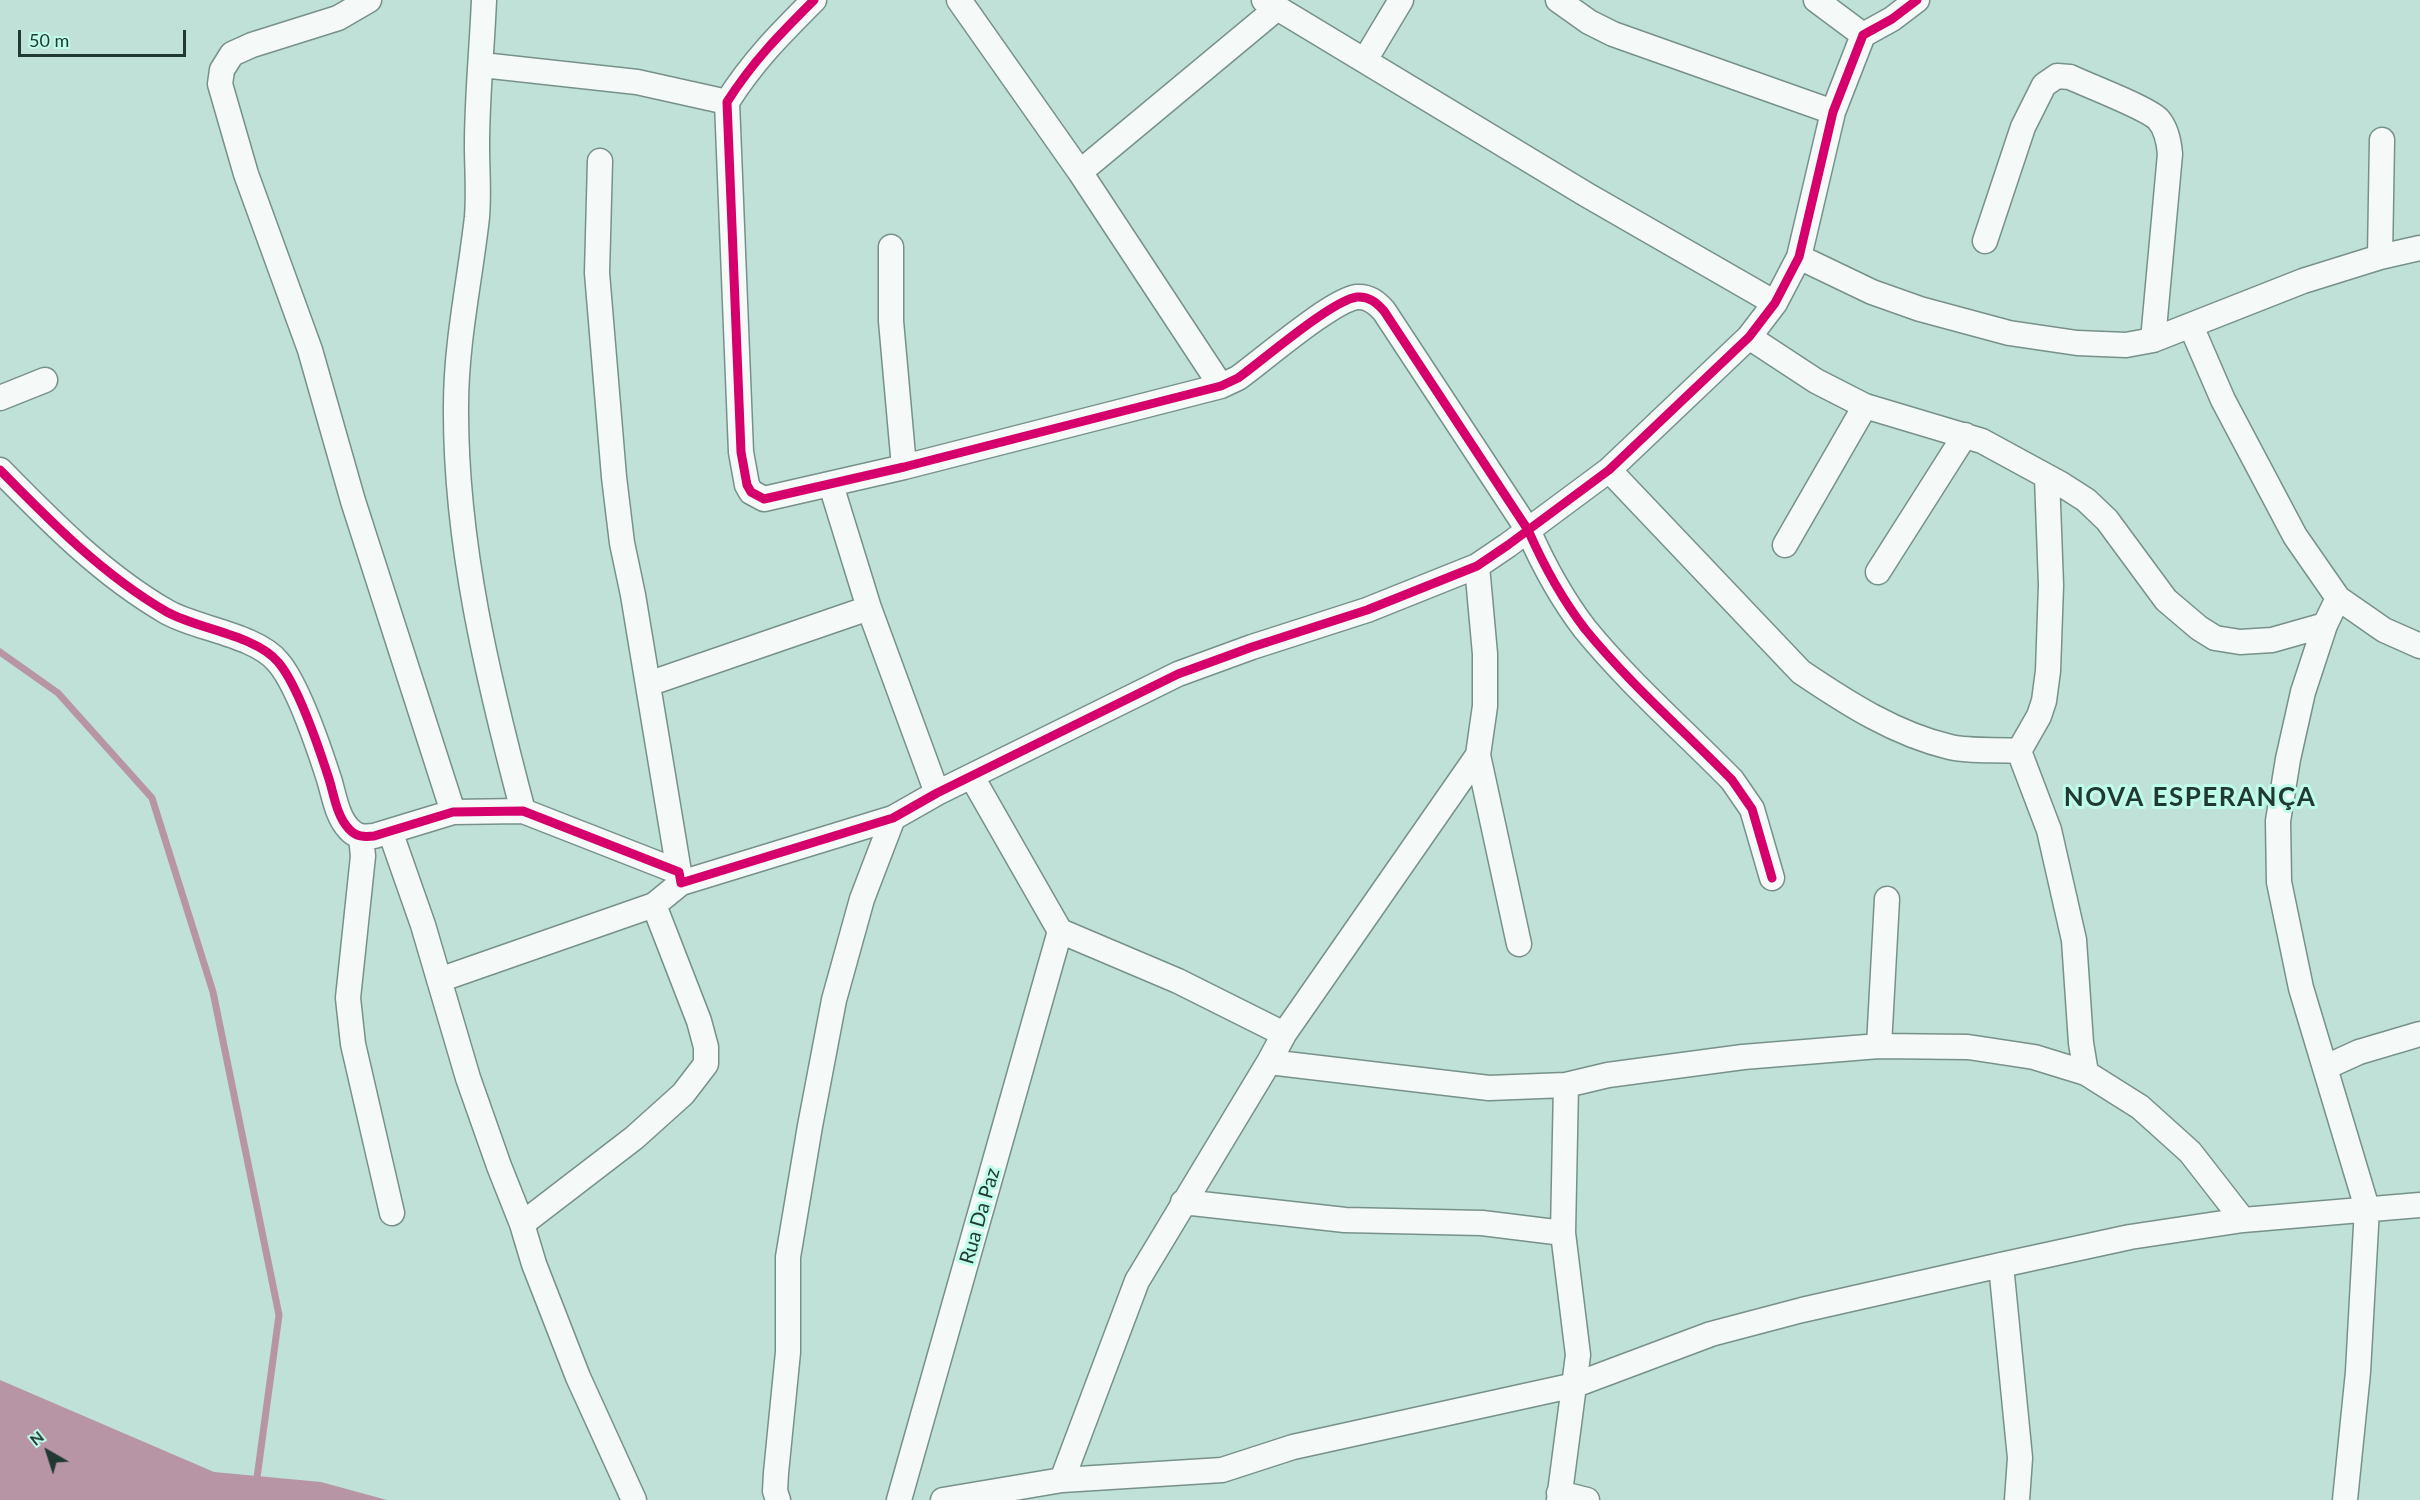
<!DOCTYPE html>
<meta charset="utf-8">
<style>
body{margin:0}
#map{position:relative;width:2420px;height:1500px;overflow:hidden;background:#bfe1d7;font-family:Lato,sans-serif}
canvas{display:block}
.north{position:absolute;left:18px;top:1422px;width:60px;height:60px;-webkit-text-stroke:4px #bffcea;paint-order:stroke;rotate:321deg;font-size:16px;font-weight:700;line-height:24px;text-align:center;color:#213933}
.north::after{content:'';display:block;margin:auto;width:21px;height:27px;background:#213933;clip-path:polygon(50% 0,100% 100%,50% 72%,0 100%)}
.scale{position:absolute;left:18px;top:30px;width:168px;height:27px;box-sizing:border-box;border:3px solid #213933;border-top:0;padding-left:8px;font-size:18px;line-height:21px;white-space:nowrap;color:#213933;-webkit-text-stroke:4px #bffcea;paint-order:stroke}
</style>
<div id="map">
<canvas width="2420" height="1500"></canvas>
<div class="north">N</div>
<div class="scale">50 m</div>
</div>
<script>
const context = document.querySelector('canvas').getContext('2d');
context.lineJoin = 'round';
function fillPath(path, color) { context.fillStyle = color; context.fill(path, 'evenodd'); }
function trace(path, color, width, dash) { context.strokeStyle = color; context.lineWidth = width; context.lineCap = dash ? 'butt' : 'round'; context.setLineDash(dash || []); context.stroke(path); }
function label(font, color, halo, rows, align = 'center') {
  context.font = font + ' Lato,sans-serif'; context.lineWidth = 6; context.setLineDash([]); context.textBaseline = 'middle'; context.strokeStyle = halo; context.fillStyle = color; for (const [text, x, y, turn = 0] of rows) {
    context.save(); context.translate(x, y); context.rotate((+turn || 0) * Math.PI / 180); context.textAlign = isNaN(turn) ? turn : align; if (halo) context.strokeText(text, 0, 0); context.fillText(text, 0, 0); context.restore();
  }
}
fillPath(new Path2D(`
 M0 1380 214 1472 321 1482 387 1500H0Z`), '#b895a4');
trace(new Path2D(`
 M0 652 58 693 152 798 213 992 279 1315 254 1500`), '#b895a4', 7);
const street = new Path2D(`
 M369 0 338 18 252 45 232 54 222 70 220 84 246 174 310 350 353 501 453 812
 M484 0C482 48 477 97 477 145 477 169 479 193 477 217 470 280 456 342 456 406 455 543 488 679 523 811
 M814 0C780 34 753 61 727 102L741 452 747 485 751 492 764 499 904 467 1221 386 1238 378C1262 361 1332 300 1357 297 1369 296 1377 303 1384 311L1528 530C1543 564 1562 599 1585 629 1629 683 1683 730 1732 780L1752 809 1772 878
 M959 0 1080 172 1221 386
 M1264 0 1587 195 1775 303
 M1558 0 1589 22 1613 34 1833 112
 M1816 0 1863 35
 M1365 60 1401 0
 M482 65 637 82 727 102
 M600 161 597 273 614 477 622 543 633 595 679 872
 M1080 172 1276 9
 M1985 241 2023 127 2044 85 2057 76 2070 77C2089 86 2145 107 2158 119 2166 128 2169 142 2170 154L2153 340
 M891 247V321L904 467
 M1799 257 1872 292 1920 309 2009 333 2077 343 2126 345 2153 340 2303 281 2380 257 2420 248
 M2380 257 2382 140
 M2191 326 2223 400 2295 536 2338 598 2384 630 2420 646
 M1749 337 1816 381 1865 406 1982 441 2061 484 2086 500 2107 520 2166 600 2199 628 2215 638 2240 642 2272 640 2325 625
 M0 398 45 380
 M0 470C51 522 103 575 167 612 197 629 256 635 278 662 298 685 319 748 329 779 334 795 337 817 349 829 356 837 364 837 374 836L453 812 523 811 679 872 681 883 893 818 937 793 1178 674 1252 647 1367 610 1477 566 1508 545 1609 470 1749 337 1775 303 1799 257 1833 112 1863 35 1892 19 1917 0
 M1609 470 1801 672C1847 703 1895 734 1950 747 1971 752 1997 749 2019 751
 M2047 477 2051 585 2048 671 2044 701 2039 716 2019 751 2049 830 2074 940 2081 1043 2086 1073
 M831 485 869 608 937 793
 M1785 545 1865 406
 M1878 572 1965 435
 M2338 598 2325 625 2303 692 2288 759 2278 821 2279 882 2301 988 2367 1208 2358 1372 2345 1500
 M648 684 869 608
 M1478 755 1519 944
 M972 777 1060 931 1178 981 1284 1034
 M390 831 423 925 468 1078 499 1166 522 1224 534 1264 578 1377 634 1500
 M361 837 363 856 348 998 353 1044 392 1213
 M439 980 654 905 681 883
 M1879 1046 1887 899
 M1269 1062 1489 1088 1566 1085 1608 1075 1743 1057 1879 1046 1968 1047 2034 1057 2086 1073 2140 1107 2190 1152 2243 1220
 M2326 1067 2359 1052 2420 1034
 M1183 1202 1345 1220 1482 1223 1563 1233
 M522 1224 634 1138 683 1094 706 1064V1047L699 1021 654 905
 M2001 1265 2020 1458 2017 1500
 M1062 1480 1137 1281 1269 1062 1284 1034 1478 755 1485 706V654L1477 566
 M1559 1493 1587 1500
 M778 1500 775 1491 776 1473 788 1352V1257L810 1126 834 1000 862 899 893 818
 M899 1500 1060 931
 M943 1500 1062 1480 1222 1470 1293 1447 1575 1385 1711 1334 1802 1310 2001 1265 2130 1237 2243 1220 2420 1205
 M1559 1500 1578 1355 1563 1233 1566 1085`);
trace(street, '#77918a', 27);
trace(street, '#f5faf9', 24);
trace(new Path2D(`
 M814 0C780 34 753 61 727 102L741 452 747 485 751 492 764 499 904 467 1221 386 1238 378C1262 361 1332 300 1357 297 1369 296 1377 303 1384 311L1528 530C1543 564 1562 599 1585 629 1629 683 1683 730 1732 780L1752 809 1772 878
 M0 470C51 522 103 575 167 612 197 629 256 635 278 662 298 685 319 748 329 779 334 795 337 817 349 829 356 837 364 837 374 836L453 812 523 811 679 872 681 883 893 818 937 793 1178 674 1252 647 1367 610 1477 566 1508 545 1609 470 1749 337 1775 303 1799 257 1833 112 1863 35 1892 19 1917 0`), '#d6006c', 9);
label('20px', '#213933', '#bffcea', [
 ["Rua Da Paz",980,1216,-74]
]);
context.letterSpacing = '1.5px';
label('bold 26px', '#213933', '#bffcea', [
 ["NOVA ESPERANÇA",2190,798]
]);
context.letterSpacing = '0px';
</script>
